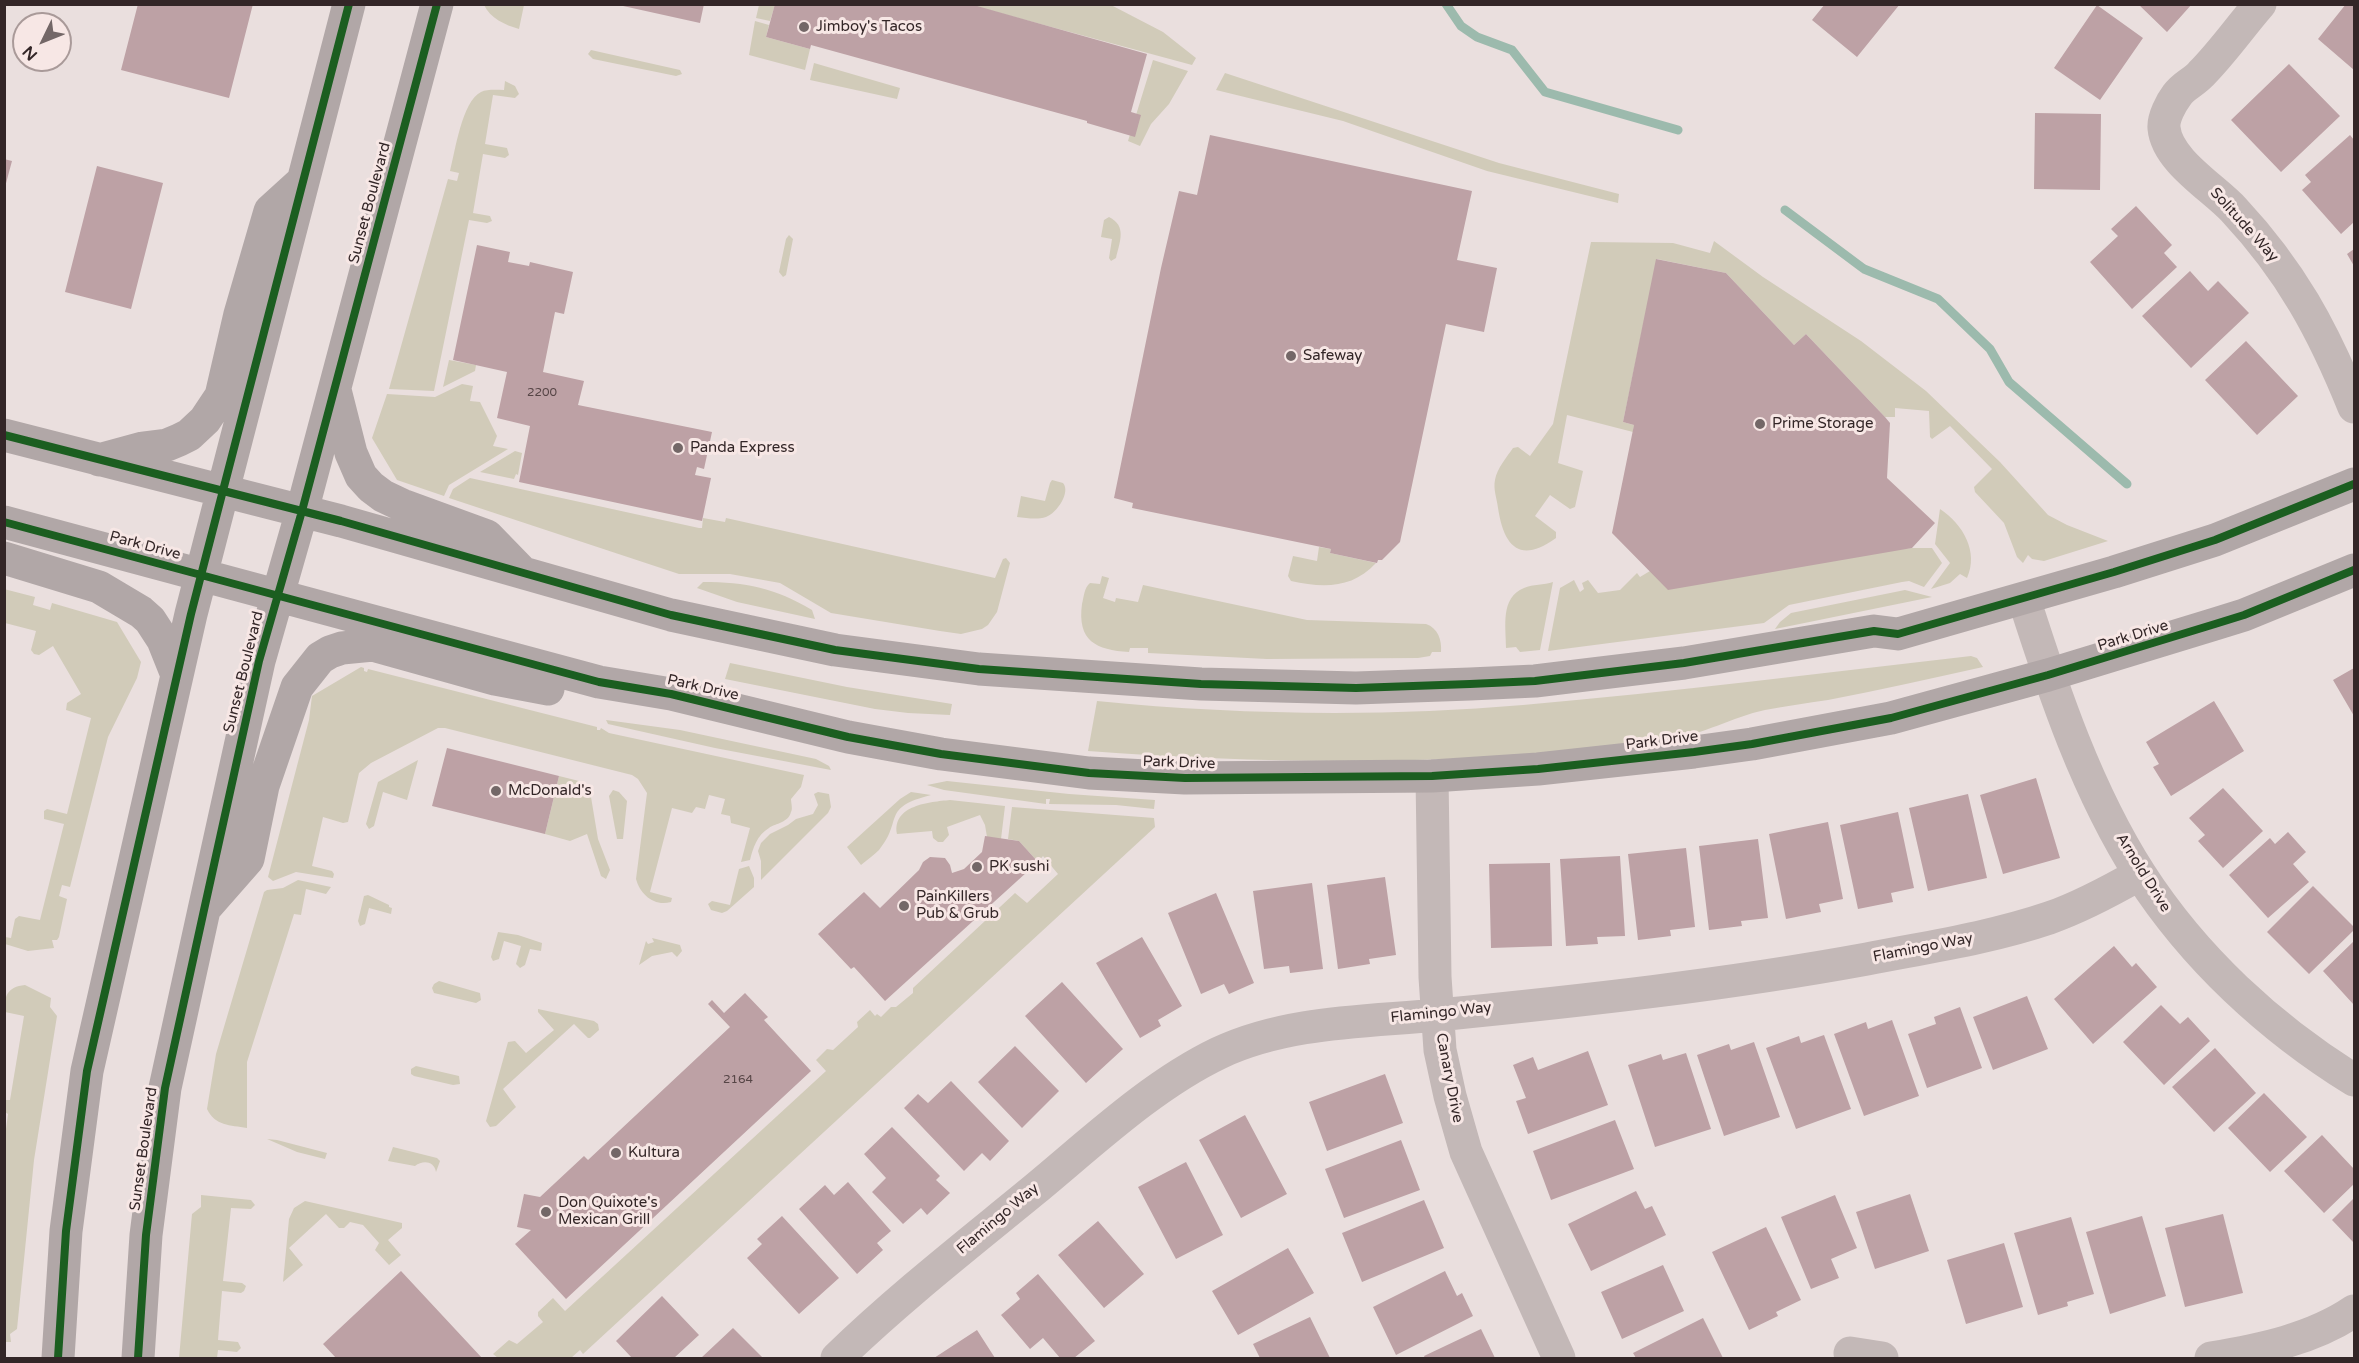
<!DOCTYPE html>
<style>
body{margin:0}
#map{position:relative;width:2359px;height:1363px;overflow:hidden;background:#eadfde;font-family:"Varela Round",sans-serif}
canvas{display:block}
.frame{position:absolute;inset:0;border:6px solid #332627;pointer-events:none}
.north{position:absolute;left:12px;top:12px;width:60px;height:60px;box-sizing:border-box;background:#f7e7e5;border:2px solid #a99a99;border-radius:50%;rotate:227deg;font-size:16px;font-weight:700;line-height:24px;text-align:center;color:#332627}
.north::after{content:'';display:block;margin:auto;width:21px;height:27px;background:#736767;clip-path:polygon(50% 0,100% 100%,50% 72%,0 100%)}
</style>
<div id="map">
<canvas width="2359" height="1363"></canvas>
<div class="frame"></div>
<div class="north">N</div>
</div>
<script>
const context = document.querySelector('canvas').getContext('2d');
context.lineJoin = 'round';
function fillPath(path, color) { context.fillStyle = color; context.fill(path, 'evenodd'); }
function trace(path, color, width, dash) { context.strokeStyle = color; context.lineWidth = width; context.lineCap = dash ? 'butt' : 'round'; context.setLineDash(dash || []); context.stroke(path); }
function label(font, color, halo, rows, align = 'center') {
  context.font = font + ' "Varela Round",sans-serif'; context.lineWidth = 6; context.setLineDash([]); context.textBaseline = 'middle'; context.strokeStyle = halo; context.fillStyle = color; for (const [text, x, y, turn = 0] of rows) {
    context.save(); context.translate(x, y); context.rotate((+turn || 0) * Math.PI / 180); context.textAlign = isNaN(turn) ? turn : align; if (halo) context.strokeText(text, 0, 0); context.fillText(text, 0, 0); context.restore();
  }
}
fillPath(new Path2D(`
 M484 5H524L519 29C505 25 490 18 484 5Z
 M759 5H775L770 21 756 18Z
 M970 5H1111L1163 32 1196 58 1192 65Z
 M755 21 769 25 766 37 810 49 805 70 749 55Z
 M591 50 680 70 682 74 676 76 593 59 588 54Z
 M1153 60 1188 71 1169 104 1151 124 1140 146 1128 141Z
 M814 63 900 88 897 99 810 80Z
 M1225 73 1499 163 1619 194 1618 203 1487 171 1343 121 1216 90Z
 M505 81 515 86 519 94 515 98 493 95 485 144 507 148 509 155 505 158 483 154 473 213 490 216 492 221 487 223 469 220 434 391 389 389 448 179 457 181 459 173 450 171C455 152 462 101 481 92 487 89 497 90 504 90Z
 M1109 217C1127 226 1120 241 1116 258L1111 261 1109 258 1112 239 1101 237 1104 220Z
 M789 235 793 239 786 275 783 277 779 272 786 239Z
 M1714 241 1763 277 1861 341 1926 391 2000 462 2048 515 2067 525 2108 541 2044 561 2032 559 2028 555 2023 563 2017 557 2004 523 1975 492 1974 487 1992 469 1950 426 1932 439 1930 437 1929 411 1895 408V417H1885L1806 334 1794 345 1726 273 1657 259 1623 422 1634 425 1633 432 1567 415 1558 463 1583 471 1575 507 1570 509 1550 495 1535 516 1556 532V538C1520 564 1504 547 1498 508 1497 499 1493 489 1495 480 1497 468 1507 457 1513 448L1518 447 1530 456 1553 424 1591 242 1673 243 1710 253Z
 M449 360 476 365 475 371 443 387Z
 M462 384 473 386 470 401 480 402 497 436 493 446 508 449 449 485 444 496 397 480 372 438 387 394 435 397Z
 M515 451 522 453 518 475 516 474 514 479 480 472Z
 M470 478 699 528H702L703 518 725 522 726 518 995 578 1003 559 1006 558 1010 563 997 612 988 625 982 629 961 634 940 631 831 613 780 583 730 574H679L449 498 453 489Z
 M1052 480 1063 483C1071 492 1057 513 1046 517 1037 520 1027 518 1017 517L1021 496 1045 501 1050 483Z
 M1940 509C1963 524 1979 552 1967 578L1960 574 1950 583 1931 589 1950 563 1935 544Z
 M1319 547 1331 549 1330 553 1376 563C1352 589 1323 588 1291 581L1288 576 1293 556 1317 561Z
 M1912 548H1932L1942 563 1924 587 1909 581 1902 582 1789 605 1764 623 1548 651 1560 588 1574 580 1580 592 1584 589 1582 583 1588 580 1598 593 1620 590 1637 573 1640 577 1650 571Z
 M1102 576 1109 578 1103 598 1115 602 1116 598 1138 602 1143 585 1307 620 1426 624C1438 628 1442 640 1441 652H1432L1430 656 1418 658 1267 659 1148 653V648H1130L1129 652C1096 650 1077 641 1082 604 1084 596 1084 588 1090 583L1100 584Z
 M703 582C746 582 775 588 812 610L815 619 737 602 697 588Z
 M1553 582 1540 650 1520 652 1516 647 1506 648C1506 626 1500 598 1524 588 1533 584 1544 585 1553 582Z
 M4 589 35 597 33 605 50 610 52 603 117 622 141 662 137 678 108 737 70 887 62 885 59 896 67 899 59 937 57 940H52L54 948 28 951 5 944V937L11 938 15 919 19 916 40 920 64 824 44 819V811L47 809 67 814 91 718 66 710 67 703 81 694 53 646 39 655 34 654 31 650 36 631 5 623Z
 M1905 590 1932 597 1775 629 1780 622 1791 613Z
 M1971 656 1977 658 1983 667C1932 678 1880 690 1828 700 1807 703 1786 706 1765 710 1732 717 1703 735 1669 739 1477 767 1282 765 1088 751L1097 701C1237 715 1383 717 1523 705 1673 692 1822 673 1971 656Z
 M730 663 847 687 952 704 950 715 908 713 875 709 725 679Z
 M361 667 364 668V671L367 672 368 669 597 727V730H600L601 728 609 733 804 775 801 787 791 799C791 803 793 809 791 812 788 823 776 823 769 828 757 835 753 848 750 860L741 862 750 828 731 823 730 816 721 814 725 799 709 795 705 809 696 807 692 813 672 808 650 892 672 898 671 902C654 907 640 894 636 879L647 793 638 779 632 775 445 728H438L371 763 359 773 348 822 343 823 323 817 312 866 332 871 334 874 333 878 296 872 273 881 268 877 309 720 312 696Z
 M606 720 680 730 816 759 829 766 831 770 715 748 608 724Z
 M418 760 407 800 383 792 374 826 369 829 366 824 378 782Z
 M559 776 579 781 585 784 590 791 598 839 610 870 606 879 601 876 587 834 570 841 545 834Z
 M947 781 1069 794 1155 800 1154 809 1116 805 1049 804 1050 799H1046V804L944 790 927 785Z
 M613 790 619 792 627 801 623 839H617L609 796Z
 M818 792 829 794 831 807 828 813 761 880V861L758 851 761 843 770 834 788 825 796 819 813 814 818 805 814 794Z
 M911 792 931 795C880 808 904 820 879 850 874 855 867 860 861 865L847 847 900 799Z
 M950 800 1005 806 1001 839 987 837 985 825 980 815 947 827 949 835 943 842H938L933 838 932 831 897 834C892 805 930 802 950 800Z
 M1012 807 1154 818 1155 827 583 1354 580 1350 571 1358H498L493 1354 509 1340 517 1344 543 1322 538 1316V1312L553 1298 565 1311 826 1071 816 1060 827 1049 833 1050 858 1027 857 1022 870 1010 875 1016 877 1014 881 1017 891 1007H896L913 993V988L1015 893 1027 903 1058 874 1043 856 1038 862 1019 841 1008 839Z
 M749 866 754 878V887L727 911 722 913 711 910 708 904 712 901 730 905 739 869Z
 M298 880 331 887 326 894 306 889 301 915 294 914 247 1062V1128C230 1125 215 1126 207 1109L216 1054 264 892 267 890 283 888Z
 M368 895 389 905V907L392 908 391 914 369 908 365 924 360 926 358 921 364 896Z
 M498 932 518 935 542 943 541 951 530 949 525 965 520 968 516 964 521 946 504 941 499 959 493 961 491 957Z
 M652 938 680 945 682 951 677 957 672 952 652 956 639 965 646 941 648 944 654 942Z
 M439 981 480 993 481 1000 476 1003 434 993 432 988 434 984Z
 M25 985 51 998 50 1007 57 1016 34 1160 17 1329 10 1334 11 1342H5L4 1144 8 1114 5 1112V1100H10L24 1016 5 1012C4 996 7 987 25 985Z
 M538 1009 594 1021 598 1024 599 1030 590 1038H588L574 1024 503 1089 516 1107 496 1126 490 1127 486 1121 508 1042 515 1041 526 1053 554 1030 538 1012Z
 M416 1066 459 1076 460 1084 453 1085 414 1076 411 1074V1069Z
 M267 1139 277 1140 327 1153 325 1159 297 1152Z
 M393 1147 437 1158 440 1161 436 1172C434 1161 423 1160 415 1166L388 1161Z
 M201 1195 251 1200 255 1205 251 1209 231 1208 223 1281 242 1283 246 1286 244 1291 241 1293 222 1291 218 1340 238 1342 241 1348 237 1352 218 1350 217 1358H179L192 1214 201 1207Z
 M305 1201 402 1223V1228L388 1240 401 1255 389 1265 375 1250 379 1243 363 1225 350 1222 344 1228H339L326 1214 289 1248 303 1265 283 1282 289 1219 294 1208Z`), '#d1cbb9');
trace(new Path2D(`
 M1446 4 1461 26 1477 37 1512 50 1545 92 1678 130
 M1785 210 1864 269 1938 299 1990 349 2009 382 2127 484`), '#9cbaad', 9);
fillPath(new Path2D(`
 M138 4H253L229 98 121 70Z
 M614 4H704L700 23Z
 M775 4H970L1147 54 1131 112 1141 115 1135 137 1087 123V121L811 45 810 49 766 37Z
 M1825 4H1900L1857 57 1812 20Z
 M2138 4H2192L2167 32Z
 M2346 4H2354V70L2318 39Z
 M2097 5 2143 38 2100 100 2054 68Z
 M2289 64 2340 116 2281 172 2231 120Z
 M2035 113 2101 114 2100 190 2034 189Z
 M1210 135 1472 191 1457 260 1497 268 1484 332 1446 324 1400 542 1382 560H1378L1377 563 1330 553 1331 549 1132 508 1133 503 1114 498 1161 268 1179 191 1197 195Z
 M2350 135 2354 140V222L2341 234 2302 190 2311 182 2305 175Z
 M4 159 12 161 5 187H4Z
 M97 166 163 183 131 309 65 292Z
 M2136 206 2172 245 2164 253 2177 267 2132 309 2090 262 2118 236 2111 229Z
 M477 245 510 252 508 262 529 266 530 262 573 272 564 314 555 312 543 372 584 381 578 405 712 432 704 469 697 467 695 475 711 478 702 521 519 482 530 426 497 418 507 372 453 360Z
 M2354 249V266L2347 254Z
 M1656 259 1726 273 1794 345 1806 334 1885 417 1890 423 1887 478 1935 523 1912 548 1668 590 1612 533 1634 425 1623 422Z
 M2190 271 2208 291 2218 281 2249 313 2191 368 2142 316Z
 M2246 341 2298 396 2257 435 2205 380Z
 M2354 668V716L2333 680Z
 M2214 701 2244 751 2171 796 2153 767 2159 764 2146 742Z
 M447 748 559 776 545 834 432 806Z
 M2036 778 2060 858 2003 874 1980 795Z
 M2223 788 2263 831 2223 868 2198 841 2205 835 2189 818Z
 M1968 794 1987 878 1928 891 1909 808Z
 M1898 812 1914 888 1891 893 1893 902 1858 909 1840 825Z
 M1828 822 1843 899 1819 904 1821 912 1786 919 1769 834Z
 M2288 832 2306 852 2293 864 2309 882 2268 918 2229 875 2270 838 2275 844Z
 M985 836 1019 841 1038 862 885 1001 854 967 851 969 818 934 864 892 880 908 919 870 923 862 930 857 945 858 950 865 952 873 964 869 982 852Z
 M1758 839 1768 918 1741 921 1742 926 1709 930 1699 846Z
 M1686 848 1695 927 1670 930 1671 936 1638 940 1628 854Z
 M1620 856 1625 936 1597 937 1598 944 1566 946 1560 859Z
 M1550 863 1552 946 1491 948 1489 864Z
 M1385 877 1396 955 1369 959 1370 964 1338 969 1327 885Z
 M1312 883 1323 969 1290 973 1289 966 1264 969 1253 891Z
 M2313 886 2354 927V930L2309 974 2267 932Z
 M1216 893 1254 983 1229 994 1224 984 1201 994 1168 913Z
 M1142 937 1182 1006 1158 1020 1161 1026 1140 1038 1096 963Z
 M2354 941V1005L2323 971Z
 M2114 946 2132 967 2136 963 2157 987 2093 1044 2054 999Z
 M1062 982 1123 1049 1086 1083 1025 1016Z
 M745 993 768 1017 764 1020 811 1071 566 1299 515 1244 531 1230 517 1227 524 1194 540 1197 584 1156 588 1160 730 1027 708 1004 712 1000 724 1013Z
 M2027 996 2048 1049 1993 1070 1973 1017Z
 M2161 1005 2180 1024 2188 1017 2210 1041 2164 1085 2123 1042Z
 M1960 1007 1982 1068 1927 1088 1908 1034 1936 1024 1934 1017Z
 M1892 1020 1919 1096 1864 1116 1834 1034 1866 1022 1868 1029Z
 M1824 1035 1851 1109 1796 1129 1766 1048 1799 1036 1801 1043Z
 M1754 1042 1780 1117 1724 1136 1697 1055 1729 1044 1731 1050Z
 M1015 1046 1059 1091 1022 1128 978 1082Z
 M2215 1048 2256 1093 2214 1132 2172 1087Z
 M1588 1051 1608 1105 1528 1134 1516 1101 1526 1098 1513 1065 1533 1057 1538 1070Z
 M1686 1053 1711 1129 1655 1147 1628 1065 1661 1054 1663 1060Z
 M1385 1074 1403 1123 1327 1151 1309 1102Z
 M951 1081 1009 1141 990 1161 982 1153 964 1171 904 1108 918 1094 928 1103Z
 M2264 1093 2307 1137 2270 1172 2228 1128Z
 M1245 1115 1287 1194 1241 1218 1199 1140Z
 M1615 1120 1634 1169 1551 1200 1533 1151Z
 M892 1127 940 1176 936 1180 950 1193 927 1215 921 1208 903 1224 872 1192 886 1178 864 1154Z
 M2322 1135 2354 1169V1184L2324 1213 2284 1171Z
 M1401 1140 1420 1190 1344 1218 1325 1169Z
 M1186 1162 1223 1235 1176 1259 1138 1187Z
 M848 1182 891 1231 877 1243 883 1250 857 1274 799 1209 825 1185 834 1195Z
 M1636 1191 1645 1209 1652 1206 1666 1235 1591 1271 1568 1224Z
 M1910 1194 1929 1251 1875 1269 1856 1212Z
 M1835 1195 1857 1248 1831 1259 1839 1278 1811 1289 1781 1217Z
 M2354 1198V1243L2332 1220Z
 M1424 1200 1444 1248 1362 1282 1342 1233Z
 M2223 1214 2243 1293 2185 1307 2165 1228Z
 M782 1216 839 1278 799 1314 747 1258 762 1244 757 1239Z
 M2142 1216 2166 1296 2110 1314 2086 1232Z
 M2071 1217 2094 1294 2067 1302 2068 1306 2038 1315 2014 1233Z
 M1098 1221 1144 1274 1104 1308 1058 1255Z
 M1766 1227 1801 1300 1776 1312 1778 1316 1749 1330 1712 1252Z
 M2004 1243 2023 1307 1966 1324 1947 1260Z
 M1288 1248 1314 1293 1238 1335 1212 1291Z
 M1663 1265 1684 1311 1622 1339 1601 1292Z
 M401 1271 482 1358H336L323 1344Z
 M1445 1271 1457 1296 1462 1293 1473 1316 1396 1355 1373 1307Z
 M1038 1274 1095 1341 1074 1358H1060L1043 1338 1030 1349 1001 1315 1020 1299 1016 1293Z
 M662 1296 699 1335 674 1358H632L616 1341Z
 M1310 1317 1330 1358H1260L1253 1344Z
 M1703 1318 1723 1358H1636L1633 1353Z
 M733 1328 763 1358H701Z
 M1481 1329 1495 1358H1425L1424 1356Z
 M977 1330 995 1358H934Z`), '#bda1a5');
trace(new Path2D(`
 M2260 4C2240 27 2222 53 2201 74 2194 82 2183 86 2177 95 2171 103 2163 118 2164 128 2167 161 2214 188 2234 210 2291 271 2323 330 2354 407
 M2024 599C2054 693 2087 791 2140 874 2194 958 2270 1028 2354 1080
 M1432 776 1435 977 1440 1050 1450 1096 1466 1152 1559 1358
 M1850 1353 1882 1358
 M837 1358C899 1298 967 1245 1034 1190 1091 1143 1152 1085 1219 1053 1287 1021 1365 1022 1438 1015 1581 1001 1725 985 1867 959 1928 947 1990 938 2049 918 2081 907 2112 890 2140 874
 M2211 1358C2260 1350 2313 1339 2354 1311`), '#c3b8b7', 33);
trace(new Path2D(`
 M335 390 351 453 361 476 371 487 383 496 402 505 487 536 522 572
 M4 435 341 521 671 615 835 650 979 669 1201 684 1356 688 1470 684 1535 681 1684 663 1874 631 1898 634 2114 572 2215 540 2354 484
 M99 460 143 448 167 445 179 440 189 435 205 420 221 396 240 314 270 211 303 181
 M4 522 599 682 671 694 848 737 941 754 1089 773 1185 778 1432 776 1538 769 1694 752 1752 744 1891 718 2048 675 2215 624 2244 615 2354 570
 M4 558 99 587 141 612 150 620 163 640 177 675
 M205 908 248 859 263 786 297 687 320 658 330 652 342 648 373 645 495 679 548 689
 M58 1358 66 1231 87 1071 191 614 349 4
 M138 1358 146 1235 165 1088 204 910 259 661 302 511 437 4`), '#b1a7a7', 33);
trace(new Path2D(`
 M4 435 341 521 671 615 835 650 979 669 1201 684 1356 688 1470 684 1535 681 1684 663 1874 631 1898 634 2114 572 2215 540 2354 484
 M4 522 599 682 671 694 848 737 941 754 1089 773 1185 778 1432 776 1538 769 1694 752 1752 744 1891 718 2048 675 2215 624 2244 615 2354 570
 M58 1358 66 1231 87 1071 191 614 349 4
 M138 1358 146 1235 165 1088 204 910 259 661 302 511 437 4`), '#1b5e20', 8);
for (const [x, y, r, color] of [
 [804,27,6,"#736767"],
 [1291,356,6,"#736767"],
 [1760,424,6,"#736767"],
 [678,448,6,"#736767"],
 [496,791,6,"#736767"],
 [977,867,6,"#736767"],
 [904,906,6,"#736767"],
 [616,1153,6,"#736767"],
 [546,1212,6,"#736767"]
]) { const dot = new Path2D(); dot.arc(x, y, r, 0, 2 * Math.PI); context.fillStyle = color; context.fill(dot); trace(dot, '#f7e7e5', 2); }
label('12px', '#564546', null, [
 ["2200",542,393],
 ["2164",738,1080]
]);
label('15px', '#332627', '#f7e7e5', [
 ["Jimboy's Tacos",816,27],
 ["Safeway",1303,356],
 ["Prime Storage",1772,424],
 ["Panda Express",690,448],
 ["McDonald's",508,791],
 ["PK sushi",989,867],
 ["PainKillers",916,897],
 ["Pub & Grub",916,914],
 ["Kultura",628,1153],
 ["Don Quixote's",558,1203],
 ["Mexican Grill",558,1220]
], 'left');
label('15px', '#332627', '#f7e7e5', [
 ["Sunset Boulevard",370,203,-75],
 ["Solitude Way",2244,225,48],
 ["Park Drive",145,546,15],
 ["Park Drive",2133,636,-17],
 ["Sunset Boulevard",244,672,-76],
 ["Park Drive",703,688,13],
 ["Park Drive",1662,741,-7],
 ["Park Drive",1179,763,2],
 ["Arnold Drive",2143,873,58],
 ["Flamingo Way",1923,948,-11],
 ["Flamingo Way",1441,1013,-6],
 ["Canary Drive",1449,1078,79],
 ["Sunset Boulevard",144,1149,-82],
 ["Flamingo Way",998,1219,-40]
]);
</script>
